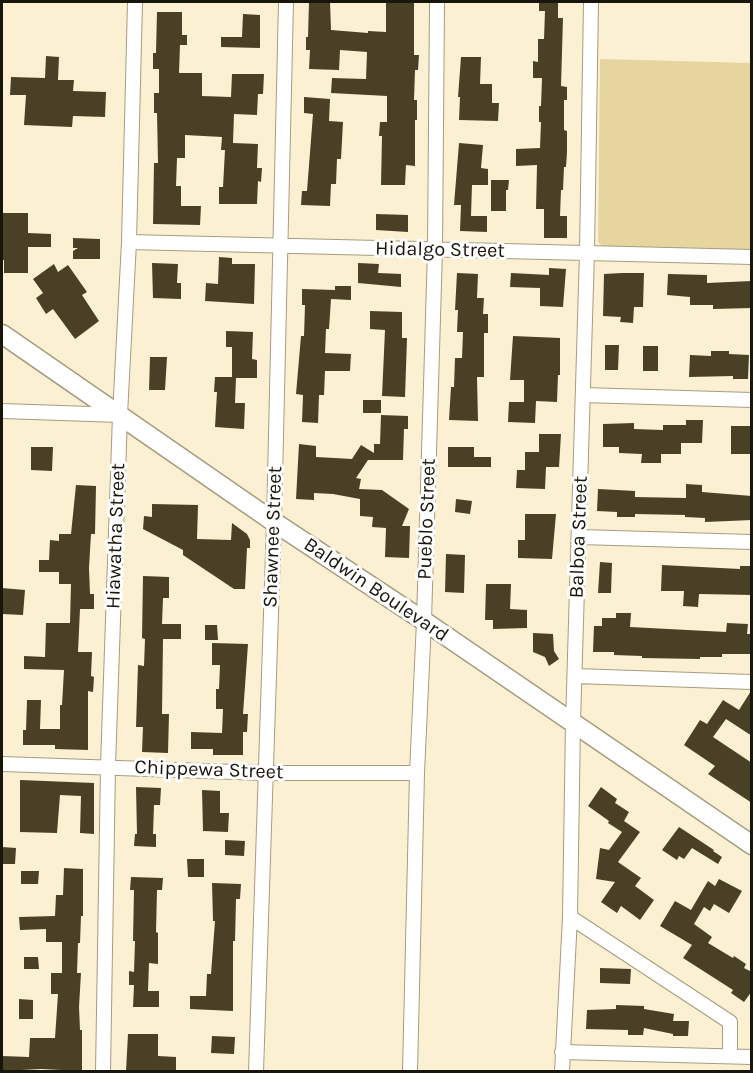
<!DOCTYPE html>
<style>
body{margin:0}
#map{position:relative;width:753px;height:1073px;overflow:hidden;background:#fbf1d2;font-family:Karla,sans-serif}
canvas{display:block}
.frame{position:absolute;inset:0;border:3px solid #18150a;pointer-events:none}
</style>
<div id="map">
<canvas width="753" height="1073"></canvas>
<div class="frame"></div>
</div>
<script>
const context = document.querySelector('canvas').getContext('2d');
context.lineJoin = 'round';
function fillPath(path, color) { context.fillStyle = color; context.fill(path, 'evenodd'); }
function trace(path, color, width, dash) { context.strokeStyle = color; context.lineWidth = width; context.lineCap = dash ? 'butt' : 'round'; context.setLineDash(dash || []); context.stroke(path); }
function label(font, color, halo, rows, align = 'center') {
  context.font = font + ' Karla,sans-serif'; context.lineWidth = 6; context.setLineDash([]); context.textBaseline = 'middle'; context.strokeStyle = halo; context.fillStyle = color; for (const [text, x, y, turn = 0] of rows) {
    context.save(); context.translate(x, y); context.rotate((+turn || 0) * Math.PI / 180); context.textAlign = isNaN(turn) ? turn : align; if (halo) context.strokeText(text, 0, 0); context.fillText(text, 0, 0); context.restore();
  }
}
fillPath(new Path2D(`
 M600 59 751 63V250L602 246 598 242Z`), '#e6d59f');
fillPath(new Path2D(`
 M309 2H330L331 30 368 33V31L386 32V2H414V55H419L418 70H415L414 100H417V120H415V166L406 165 405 185H381L382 136H379L380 122H387V96L331 93 332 78 366 79 367 52 340 50 339 70 309 69 310 50H306V37H308Z
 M539 2H558V18H563L561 86 567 87V100H564V130L567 131V152L566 167H564L563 190H561L560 216H567V238H544V209H536L537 165 516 166V149L540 148 541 122H539V106H541L542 78H533V61L538 62V39H544L545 11H539Z
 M157 12H182V35H187V45H180L179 73H202V96L231 97 232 74H264L263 94H258L257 115 234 114 233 143 258 144 257 168H262L261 182 258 181 257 204H219V187H223L225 150H221L222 137 185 135V158H177L176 186H181V206H201L200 225 153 224 154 163H158L157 113H154V93H159V69H153V53H156Z
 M243 14 260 15V48L221 47V37H242Z
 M46 56 59 57 58 80H74L73 91 106 92 105 117 73 116 72 127 24 125 26 95H10L11 77 45 78Z
 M461 57H481L480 84H492V103H499L498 121 459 120 460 97H458Z
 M304 97 330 99 329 121 343 122 341 159H337L336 184H331L330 206 301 205 302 191H307L313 114 304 113Z
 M459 143 483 145 481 168 488 169V185H472L471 216H487V232L460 231 461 205H454Z
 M491 180H509L508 190H506V211H491Z
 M2 213H28V233L51 234V247H28V273H4V260H2Z
 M376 214 408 215V232L376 230Z
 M73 238 100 239V259H73V251L78 248H73Z
 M219 257 232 258V264H255L254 304 205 301 206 283 218 284Z
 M152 263 178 264 177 283H181V299L153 298Z
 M358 263 379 264 378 273 401 274V287L358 283Z
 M54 264 58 272 68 265 87 292 82 295 99 321 75 339 53 309 46 314 36 298 43 293 33 279Z
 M549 268 566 269 563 307 540 306V288L510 287 511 273 549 275Z
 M457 273 478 274 477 298H484L483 314H488V333H484V377H477L478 421 449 420 451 387H454L455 358H462L463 332H457L458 310H455Z
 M622 273H644L643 307H634L633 323 620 322 621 317 603 316 604 274Z
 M668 274 707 275V283L752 281V308L713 309V305H690V297L667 295Z
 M335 286H351V300L331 299 329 329H326L325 353 351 354 350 371H325L324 395H319L318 423 302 422 303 395 296 394 301 336H304L305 305H302V289L335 290Z
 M370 311 402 312V338H407L405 397 382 396 385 330 370 329Z
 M226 331 253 332 252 359 257 360V378H236L235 403H245L244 429 215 427 217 392H214L215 377H232V347H226Z
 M513 336 560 338V375H558L557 402 536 401 535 423 508 422 509 402H524V380H510Z
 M605 345H619L618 370H605Z
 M643 346H658V371H643Z
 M711 351H729V354L749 355 748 379H733V376L689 377 690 355 711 356Z
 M150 357H167L165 390H149Z
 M363 400H381V413H363Z
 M381 415 408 416V429H404L403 460H368L356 478 361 479 359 489 382 490 409 509 402 526H410L409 558 385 557 386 528 372 527 373 517 360 516V499L333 494 314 493V500L296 499 299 444 316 446V457L352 459 361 445 374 453V444H380Z
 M686 420H703L702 443H681V454H661V463H641L642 454 619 453V447H603V424L634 423V429L663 430V425H686Z
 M731 426H752V454H731Z
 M539 434H561L559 467H546L545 489 516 488 517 470H525V452H539Z
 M31 447H53L52 471 31 470Z
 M448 447H474V457H491V467H448Z
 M686 484 702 485V492L752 496V520L705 522V518L685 517V515L635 514V517H617V512L597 511 598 489 635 491V497L686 498Z
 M76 485 96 486 95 534H91L89 568 90 594H94V609H80L78 652H92L91 676 94 677 93 692 88 691V750L55 749V745H23V730H26L27 700H41L40 729H60V705H62L64 670 24 669V656L45 657 46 623H70L71 584H59V572H39V560H49L50 540 59 541V534H71Z
 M456 499 472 501 470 514 455 512Z
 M152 504 198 505 197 539 231 540 232 523 247 534 250 540V548H247L245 589H234L183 555V550L143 529 144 516 152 517Z
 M525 514H556L552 559 518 558V540H525Z
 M446 554 465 555 464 593 445 592Z
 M600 562 612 563 611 593H598Z
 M662 565 740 569V566H752V595L699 594 698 607 683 606 684 591H661Z
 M143 576 169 577V598H163L162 624H181V639H163L162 714H169L168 753 142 752 143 727H136L138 665 144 666 145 639 142 638Z
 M486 584H511L510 609 527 610V628L493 629V620H485Z
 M2 588 25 590 23 615 2 614Z
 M616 613H631L630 627 726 632 727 623 748 624 747 634H752V654H722V657H700V659L642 658V656L614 655V652H593L594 626H602V618H616Z
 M205 625H217L218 640H205Z
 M533 633 553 634 554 651 559 659 549 666 545 657 533 652Z
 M212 643 248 644 243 714H248L247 732H243V755H213V749H191V732L222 733 223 709H216V689H219L220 665H212Z
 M751 691 752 736 726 719 713 737 752 763V803L708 774 715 766 684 745 700 720 707 724 723 700 739 710Z
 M20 780 94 783V834L80 833 81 796 60 795 57 833 20 832Z
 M136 787 161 788 160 805H154L153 834H156V847L134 846 135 834H137Z
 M601 787 617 799 615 803 629 812 624 821 640 832 618 862 641 878 635 886 654 900 640 920 621 906 617 913 601 902 615 882 596 879 600 848 609 850 622 832 608 823 609 821 588 806Z
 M202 790 220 791V813H229L228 832 203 831Z
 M679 827 714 850 713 851 722 857 718 864 692 848 684 859 679 856 677 860 662 850Z
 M225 840 245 841 244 856 225 855Z
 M2 847 16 848 15 864H2Z
 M187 859H204V877H188Z
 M64 868 83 869V916H81L80 943H78L77 973H81L79 1007 80 1030H82V1071L41 1069 2 1071V1056L29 1057 30 1038H55L58 994H51V973H62V942H46V929L20 930 19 917 55 916 56 895H63Z
 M21 871H39L38 884H21Z
 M131 877 163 878 162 890H157L156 932 158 933V964L149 963 148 991H159V1007H133L134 985H129V971L134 972 135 941H133L134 890H130Z
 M719 879 742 891 729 913 714 904 710 911 704 907 694 924 712 937 708 943 733 958 734 956 746 964 744 968 752 972V991L744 1002 731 993 733 990 683 958 692 945 660 926 675 901 691 910 708 881 715 886Z
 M212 883 241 884 240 899H236L235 941H233V1011L190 1009V996H206L207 974H211L215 921H213Z
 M24 957H38L39 969H24Z
 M600 968 631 969 630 984 600 983Z
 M19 999 33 1000V1019H19Z
 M616 1005 644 1006V1009L674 1014 673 1021H689L688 1036H673V1034L644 1028 643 1035H628V1030L586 1029 587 1010 616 1009Z
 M128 1034H158V1056L176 1057V1071H126Z
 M212 1036 235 1037 234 1054 211 1053Z`), '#494026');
const street = new Path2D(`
 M129 242 752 257
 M583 395 752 400
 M2 411 120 415
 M580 537 752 542
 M575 676 752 682
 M2 764 264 773H417
 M570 917 730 1022V1056
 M562 1052 752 1057
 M103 1072 108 766 120 415 129 242 135 2
 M256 1072 274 522 286 2
 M410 1072 417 773 424 621 435 250 437 2
 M562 1072 570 917 573 723 587 252 591 2`);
const secondary = new Path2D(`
 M2 334 274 522 424 621 752 845`);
trace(street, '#a59c7f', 16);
trace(secondary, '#a59c7f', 21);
trace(street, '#fff', 14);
trace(secondary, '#fff', 18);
label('20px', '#18150a', '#fefefe', [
 ["Hidalgo Street",440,250,1],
 ["Pueblo Street",427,519,-88],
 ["Hiawatha Street",116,536,-88],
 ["Shawnee Street",273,537,-88],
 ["Balboa Street",579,537,-88],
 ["Baldwin Boulevard",376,590,34],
 ["Chippewa Street",209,770,2]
]);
</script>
